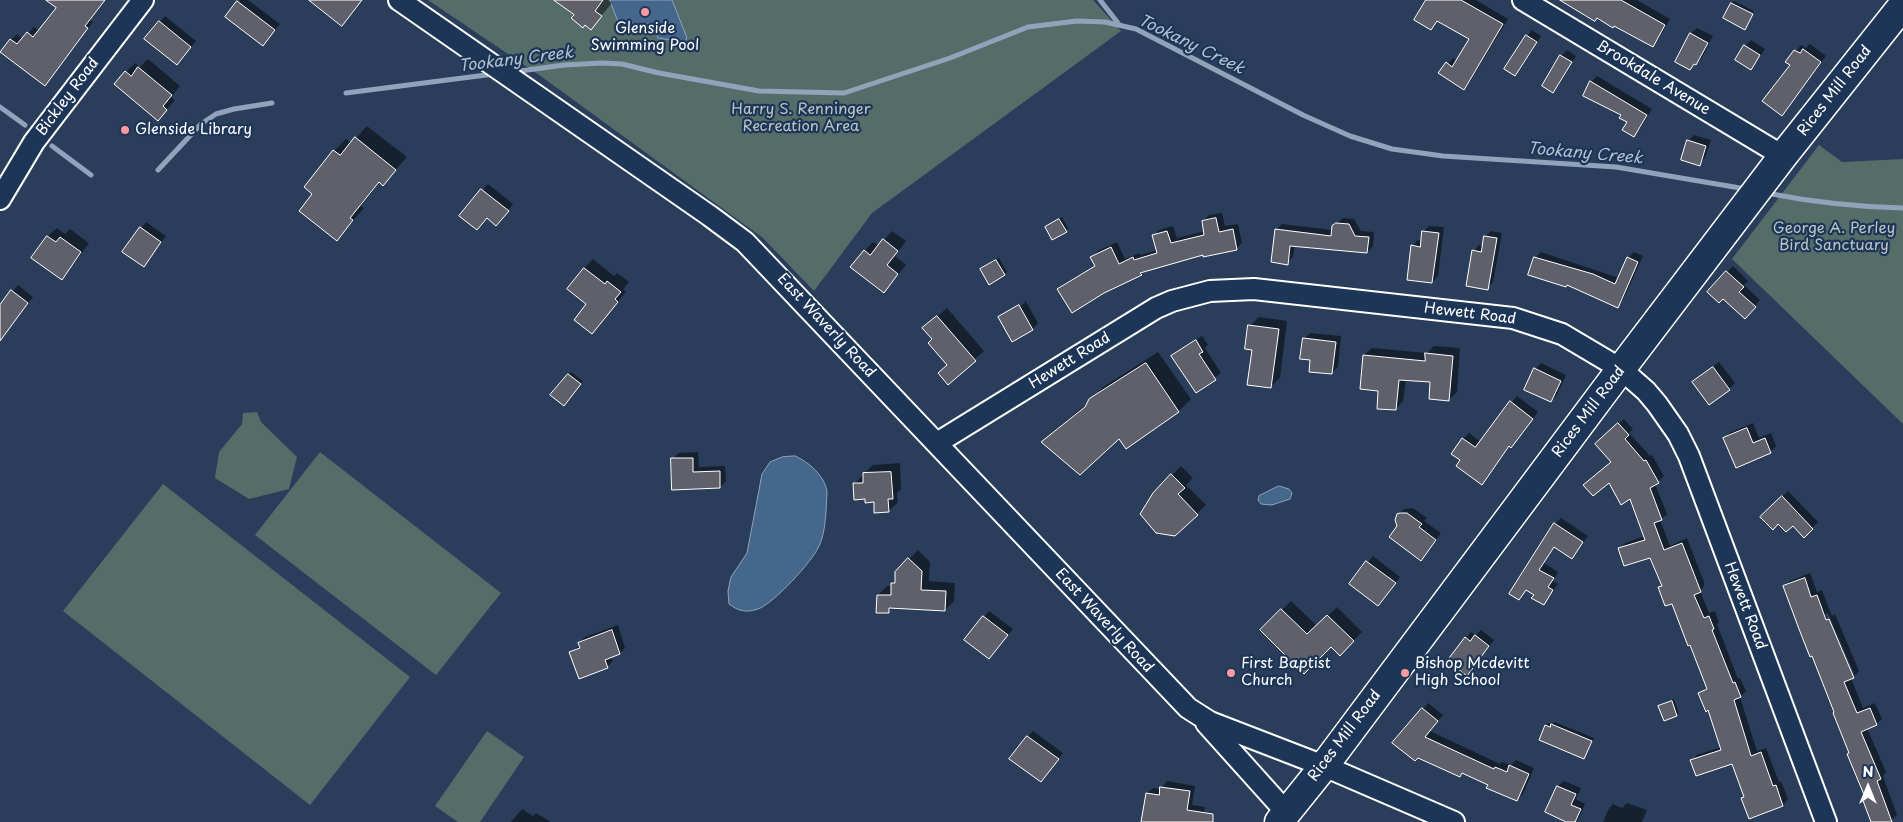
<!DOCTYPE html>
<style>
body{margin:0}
#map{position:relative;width:1903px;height:822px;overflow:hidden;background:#2a3e5b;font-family:"Playpen Sans",sans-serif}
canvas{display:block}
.north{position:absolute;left:1843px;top:762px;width:50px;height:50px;-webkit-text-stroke:4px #1d3557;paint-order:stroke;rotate:0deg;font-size:14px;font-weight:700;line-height:20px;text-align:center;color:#fff}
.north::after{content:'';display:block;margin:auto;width:18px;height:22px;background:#fff;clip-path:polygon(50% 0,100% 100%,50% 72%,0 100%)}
</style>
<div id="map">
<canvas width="1903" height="822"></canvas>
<div class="north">N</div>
</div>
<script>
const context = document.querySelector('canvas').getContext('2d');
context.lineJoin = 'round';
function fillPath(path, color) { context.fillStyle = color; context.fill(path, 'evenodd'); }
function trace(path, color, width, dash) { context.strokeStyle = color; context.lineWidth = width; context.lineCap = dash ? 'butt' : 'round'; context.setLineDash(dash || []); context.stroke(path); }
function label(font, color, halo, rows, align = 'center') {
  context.font = font + ' "Playpen Sans",sans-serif'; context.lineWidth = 4.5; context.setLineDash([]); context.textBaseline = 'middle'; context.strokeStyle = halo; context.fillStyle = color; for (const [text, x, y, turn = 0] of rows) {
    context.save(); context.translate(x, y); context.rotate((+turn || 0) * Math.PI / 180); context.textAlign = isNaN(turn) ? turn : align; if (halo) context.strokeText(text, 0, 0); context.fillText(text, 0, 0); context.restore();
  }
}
fillPath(new Path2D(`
 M428 0H1093L1121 31 872 213 814 291 763 238 542 77Z
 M1819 145 1842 162 1903 159V424L1732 259Z
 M257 412 261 422 297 457 289 489 249 499 215 478 219 452 242 424 243 413Z
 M320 452 501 593 436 675 255 535Z
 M163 484 410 677 310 805 63 611Z
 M487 731 524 757 480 822H458L435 806Z`), '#556d69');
const water = new Path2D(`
 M612 0H672L687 38 684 42 658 38 651 23 622 32 610 1Z
 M795 456C809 462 825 476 827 492 827 499 826 505 826 512 825 523 824 536 819 546 813 561 773 604 758 609 746 613 738 611 729 604L728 591 731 577 747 553 762 474 770 462 782 457Z
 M1279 486 1289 489 1292 493 1290 499 1272 505 1261 504 1258 500 1259 496Z`);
fillPath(water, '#45678c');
trace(water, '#8fa4ba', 1);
fillPath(new Path2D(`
 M65 0H105L90 20 93 22 45 84 11 40 17 34 23 39 34 27 39 31Z
 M240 0H248L280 24 263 44 238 2Z
 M556 0H608L612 3 591 28Z
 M1428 0H1476L1508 19 1469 83 1464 89 1440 73 1453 58 1457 61 1470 39 1438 20 1431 28Z
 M1561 0H1637L1670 19 1658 40 1652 46 1615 24Z
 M1734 1 1754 11 1747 26 1732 3Z
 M165 16 196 41 182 58 160 22Z
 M1697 28 1713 36 1702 58 1690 69 1676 61 1691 33Z
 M1532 30 1541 36 1521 68 1515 74 1527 36Z
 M1751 40 1765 49 1751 69 1745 46Z
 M1810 44 1826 56 1782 114 1791 65 1787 62 1801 45 1806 48Z
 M1567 50 1576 56 1559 85 1553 91 1561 56Z
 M148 59 180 86 171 97 175 100 158 119 126 72 135 63 140 67Z
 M1597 76 1652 109 1640 129 1634 135 1629 121 1591 82Z
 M367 126 407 157 383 184 380 182 361 206 364 208 337 239 314 193 306 187 334 151 346 139 352 143Z
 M1694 135 1711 140 1705 158 1699 164 1688 141Z
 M488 184 513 204 502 218 461 216Z
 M1222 213 1225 226 1238 224 1242 243 1236 249 1203 253 1146 270 1141 274 1059 289 1065 283 1096 265 1092 257 1098 251 1117 242 1125 259 1139 253 1140 255 1158 250 1154 236 1159 230 1173 226 1177 238 1205 231 1203 221 1209 215Z
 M1062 217 1068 228 1066 231 1049 225Z
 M1343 218 1354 219 1361 231 1374 232 1373 246 1367 252 1295 245 1293 257 1287 263 1276 230 1282 224 1333 230V227Z
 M146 222 166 236 144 265 141 228Z
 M1429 226 1444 227 1438 276 1432 282 1412 246 1418 240 1422 241 1423 232Z
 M57 228 65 234 70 229 89 243 70 269 61 278 33 258 48 236Z
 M892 231 906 241 895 256 906 265 884 291 864 251 873 242 879 246Z
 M1491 231 1502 233 1493 282 1487 288 1474 251 1479 245 1483 246 1485 237Z
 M1541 252 1619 278 1628 258 1634 252 1643 256 1623 300 1617 306 1535 258Z
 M999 258 1007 272 1004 274 984 267Z
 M593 259 614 276 617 273 629 282 623 290 626 292 592 332 584 268Z
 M1733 266 1748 281 1744 285 1760 300 1750 311 1727 272Z
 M18 285 33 297 7 330 0 324V307Z
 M1025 300 1038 323 1033 329 1013 341 999 318 1004 313V315L1025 303Z
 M947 308 984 351 948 383V365L934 339 924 328Z
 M1259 317 1287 321 1280 378 1270 387 1250 326Z
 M1310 333 1341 336 1338 367 1332 373 1312 359 1304 339Z
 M1202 336 1208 345 1205 348 1221 373 1196 391 1173 356 1179 350Z
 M1434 346 1460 348 1457 392 1449 400 1432 381 1406 379 1403 401 1396 409 1380 390 1364 355 1372 348 1427 353Z
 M1158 352 1191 399 1179 411 1127 447 1119 437 1043 442 1055 430 1088 403 1103 387Z
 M1719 362 1735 383 1729 389 1694 382Z
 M1541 363 1566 375 1557 395 1551 401 1535 369Z
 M571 372 583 381 566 402 552 395Z
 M1517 396 1538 412 1516 440 1510 445 1487 477 1462 460 1463 439 1469 433 1481 442Z
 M1624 419 1633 429 1629 433 1650 456 1652 455 1664 476 1655 484 1667 514 1660 520 1670 546 1687 538 1704 582V586L1700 591 1709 613 1715 611 1719 622 1717 624 1738 679 1740 678 1746 691 1740 697 1757 751 1766 748 1779 782 1781 781 1788 799 1783 805 1745 796 1732 763 1692 760 1697 755 1721 747 1709 709 1700 693 1707 687 1672 602 1660 588 1663 585 1650 556 1620 548 1625 543 1645 536 1631 498 1602 439Z
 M1753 423 1759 438 1771 433 1776 446 1770 452 1725 438 1731 432Z
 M698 452 699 467 725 466 726 481 720 487 674 489 673 459 678 453Z
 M900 463 901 489 897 493 898 502 889 511 875 501 866 498 854 484 873 465Z
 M1181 466 1193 478 1186 485 1206 505 1175 535 1154 493Z
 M1788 491 1818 522 1804 536 1793 525 1762 517Z
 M1413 508 1427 518 1424 521 1441 533 1421 559 1398 515 1404 509Z
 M1561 518 1588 536 1572 558 1555 546 1544 563 1558 572 1553 581 1558 584 1543 604 1535 594 1527 589 1519 598 1555 524Z
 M918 550 930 562 929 581 955 583 954 601 945 610 893 607 889 612 878 595 887 586H892V583L896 580 897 572Z
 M1373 556 1400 577 1384 599 1351 584Z
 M1810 573 1817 592 1822 590 1832 616 1835 614 1859 671 1855 676 1828 613 1825 614 1852 676H1855L1851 678 1863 708 1875 703 1882 719 1876 724 1867 728 1886 772 1883 776 1897 815 1889 822H1873L1866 796 1835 712 1785 587 1790 581Z
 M1291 601 1317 626 1337 607 1362 632 1340 654 1331 646 1262 630Z
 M989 611 1013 629 989 657 984 617Z
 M618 625 625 648 620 653 611 656 613 661 607 667 571 652 580 645V643L585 637Z
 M1481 630 1494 640 1472 668 1466 638 1471 632 1476 635Z
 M1674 699 1679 713 1677 715 1660 706Z
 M1428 703 1443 715 1430 731 1500 764 1502 762 1511 765 1516 760 1534 768 1523 794 1517 799 1463 773 1460 776 1394 743Z
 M1555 722 1594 738 1584 758 1541 739 1546 725 1549 723 1553 724Z
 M1033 731 1063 753 1041 781 1027 737Z
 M1167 781 1195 786 1192 805 1205 807 1203 822 1147 793 1153 788 1161 789Z
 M1564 781 1581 788 1576 799 1585 804 1579 818 1575 822H1569L1547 812 1558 786Z
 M1627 803 1647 810 1642 822H1603L1608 810 1613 804 1622 808Z
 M522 809 533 816 536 813 550 821 549 822H511Z`), '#0007');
trace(new Path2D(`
 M1100 0 1118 23
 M513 72 564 65 602 63 622 64 659 73 759 91 844 93 950 58 1028 27 1077 21 1105 22 1136 29 1303 115 1350 136 1392 149 1443 156 1616 167 1746 189
 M346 93 494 74
 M0 107 25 125
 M52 146 91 175
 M158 170 201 124 216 114 234 109 272 103
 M1766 193C1812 202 1856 207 1903 208`), '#8fa4ba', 5);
const building = new Path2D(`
 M46 0H105L85 26 88 28 45 86 0 52 10 39 17 44 27 32 33 37 56 8Z
 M309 0H362L342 26Z
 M554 0H603L595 11 602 16 591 30 585 25 583 28 571 18 574 15Z
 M1426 0H1461L1503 24 1464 90 1438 73 1446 62 1452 67 1469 39 1437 21 1431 30 1414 20Z
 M1560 0H1621L1665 25 1653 47 1614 26 1613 28 1597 18 1595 21Z
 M237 1 275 30 263 46 225 17Z
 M1731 3 1753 14 1745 30 1723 18Z
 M159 21 191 47 177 65 144 39Z
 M1690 33 1708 43 1696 65 1694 64 1690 70 1675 62Z
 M1526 35 1537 42 1515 76 1504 69Z
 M1744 45 1760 55 1751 70 1735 60Z
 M1803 49 1821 62 1782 116 1762 101 1790 65 1785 62 1794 50 1800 53Z
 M1560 55 1572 62 1553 93 1542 86Z
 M138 67 172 95 163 106 167 110 158 121 114 84 125 71 131 76Z
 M1590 81 1647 115 1634 137 1622 130 1627 122 1619 118 1621 115 1583 96Z
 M355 137 396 170 383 186 379 182 350 218 353 220 337 241 299 211 312 194 304 187 333 150 340 155Z
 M1687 140 1706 146 1700 166 1681 160Z
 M481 189 509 211 496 226 487 218 477 230 459 216Z
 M1216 218 1219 232 1233 229 1237 250 1203 257V255L1140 273 1142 275 1104 293 1072 313 1057 289 1095 266 1090 257 1111 247 1119 264 1133 257 1134 260 1157 253 1152 235 1167 231 1171 243 1204 235 1202 221Z
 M1059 219 1067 232 1052 240 1045 227Z
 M1336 223 1349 224 1355 236 1369 237 1367 253 1290 246 1288 265 1271 262 1275 229 1331 236 1332 226Z
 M140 227 161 242 144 267 122 252Z
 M1422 231 1439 233 1432 283 1407 280 1411 245 1420 247Z
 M47 236 56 242 60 237 81 252 62 280 31 258Z
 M1484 236 1497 238 1488 290 1466 286 1472 250 1481 252Z
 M883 239 898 251 887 265 898 274 884 293 850 267 864 250 870 255Z
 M1534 257 1593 274 1615 284 1627 257 1638 262 1618 308 1567 285 1566 287 1528 275Z
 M996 260 1005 275 989 285 980 269Z
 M584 268 605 284 607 281 621 292 615 299 618 302 592 334 574 320 586 304 567 289Z
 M1726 271 1744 287 1739 292 1756 307 1745 319 1723 299 1719 303 1707 292Z
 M11 290 28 303 0 341V305Z
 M1019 305 1033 330 1012 342 998 317Z
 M937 316 976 361 948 385 938 373 947 365 928 343 932 339 922 328Z
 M1248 325 1279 329 1271 388 1247 385 1252 350 1245 349Z
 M1303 338 1336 342 1332 374 1309 372 1310 360 1300 359Z
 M1196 340 1203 352 1199 354 1216 380 1196 393 1171 356Z
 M1425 353 1453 356 1449 401 1429 399 1430 382 1399 380 1396 410 1377 409 1378 391 1360 389 1363 355 1425 361Z
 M1146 363 1179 412 1126 449 1119 439 1080 475 1041 442 1085 407 1089 399Z
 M1713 367 1730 390 1709 405 1692 382Z
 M1534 368 1561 381 1551 402 1524 390Z
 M568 374 581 384 564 406 550 395Z
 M1510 401 1533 419 1511 448 1509 446 1482 485 1456 466 1460 460 1451 454 1462 438 1475 447Z
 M1618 423 1629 435 1625 439 1644 461 1646 460 1659 483 1650 488 1662 520 1654 523 1664 550 1682 543 1701 592 1694 595 1704 618 1709 616 1714 629 1712 630 1733 683 1735 682 1741 697 1734 700 1751 756 1761 752 1773 786 1776 785 1783 806 1749 819 1741 798 1744 797 1732 764 1696 776 1690 760 1721 750 1708 710 1706 712 1698 693 1707 689 1690 645 1688 646 1672 604 1665 606 1658 587 1662 586 1650 558 1624 566 1618 548 1645 540 1630 499 1621 505 1609 483 1593 496 1583 485 1611 462 1595 444Z
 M1747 428 1753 443 1765 438 1771 453 1736 468 1723 438Z
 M671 458H693V472L720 471V488L672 490Z
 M891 472 893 499H888L889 512 874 513V502L865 503V499L854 500 853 483H863V473Z
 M1171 474 1185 488 1178 494 1198 515 1175 536 1156 533 1140 514 1153 493Z
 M1782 496 1813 529 1804 538 1793 526 1786 532 1778 524 1773 530 1760 517Z
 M1401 513H1407L1422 524 1419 527 1436 540 1421 561 1389 537 1397 526 1395 520 1397 514Z
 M1554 523 1583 542 1572 559 1554 547 1539 570 1554 578 1548 587 1553 590 1544 605 1531 598 1534 595 1526 590 1519 600 1509 594Z
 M908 558 922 571 921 590 946 591 945 611 889 608V613H876L877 595H891V583H895V572Z
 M1366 561 1396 583 1378 606 1349 584Z
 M1805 578 1811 597 1817 595 1826 620 1829 619 1854 678 1844 682 1857 713 1870 708 1877 725 1861 732 1881 779 1877 781 1892 822H1871L1862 798 1865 797 1847 754 1849 753 1833 713 1834 712 1812 656 1810 657 1799 629 1783 586Z
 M1281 609 1307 634 1327 615 1354 641 1340 656 1331 647 1304 674 1260 630Z
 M983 616 1008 635 989 659 964 640Z
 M612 630 620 654 605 660 608 668 579 679 569 652 580 648 578 643Z
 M1475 635 1489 646 1467 676 1457 668 1459 665 1449 658 1465 637 1470 641Z
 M1672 701 1677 716 1664 721 1658 706Z
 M1422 708 1438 721 1425 737 1494 769 1495 767 1507 772 1509 765 1529 774 1517 801 1486 788 1488 785 1462 773 1460 777 1418 758 1415 761 1392 743Z
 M1551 724 1592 741 1584 759 1539 740 1545 725 1550 727Z
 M1027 736 1059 759 1041 782 1009 759Z
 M1557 786 1576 794 1571 805 1581 809 1575 822H1566L1545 812Z
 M1160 787 1190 791 1187 810 1213 814V822H1141L1146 793 1159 795Z`);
fillPath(building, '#60606a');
trace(building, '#fff', 1);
const street = new Path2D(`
 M399 0 710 216 745 242 1188 708 1210 722 1324 766 1454 822
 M1523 0 1783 156
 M0 199 34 142 143 0
 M937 443 1156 308 1172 301 1210 291 1254 289 1513 318 1562 334 1621 369 1646 391 1657 404 1678 434 1689 456 1826 822
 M1206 723 1286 812`);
const secondary = new Path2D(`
 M1279 822 1324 766 1621 369 1783 156 1903 5`);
trace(street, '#fff', 24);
trace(secondary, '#fff', 31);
trace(street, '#1d3557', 20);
trace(secondary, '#1d3557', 28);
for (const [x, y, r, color] of [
 [645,12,5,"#ff9aa2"],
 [125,130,5,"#ff9aa2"],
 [1231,673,5,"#ff9aa2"],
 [1405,673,5,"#ff9aa2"]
]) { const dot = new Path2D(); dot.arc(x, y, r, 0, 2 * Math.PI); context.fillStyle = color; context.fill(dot); trace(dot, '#1d3557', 2); }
label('15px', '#fff', '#1d3557', [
 ["Glenside",645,29,"center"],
 ["Swimming Pool",645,46,"center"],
 ["Glenside Library",135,130],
 ["First Baptist",1241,664],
 ["Church",1241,681],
 ["Bishop Mcdevitt",1415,664],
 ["High School",1415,681]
], 'left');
label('15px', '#fff', '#1d3557', [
 ["Brookdale Avenue",1653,78,31],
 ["Rices Mill Road",1835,91,-52],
 ["Bickley Road",68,97,-53],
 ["Hewett Road",1470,314,7],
 ["East Waverly Road",826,326,47],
 ["Hewett Road",1070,361,-32],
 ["Rices Mill Road",1589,412,-53],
 ["Hewett Road",1745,606,69],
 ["East Waverly Road",1104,621,47],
 ["Rices Mill Road",1345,736,-53]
]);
label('15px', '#bbc5c3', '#1d3557', [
 ["Harry S. Renninger",801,110],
 ["Recreation Area",801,127],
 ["George A. Perley",1834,229],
 ["Bird Sanctuary",1834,246]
]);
label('italic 16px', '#b5c2d1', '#1d3557', [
 ["Tookany Creek",1191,45,26],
 ["Tookany Creek",516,60,-7],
 ["Tookany Creek",1585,154,5]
]);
</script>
